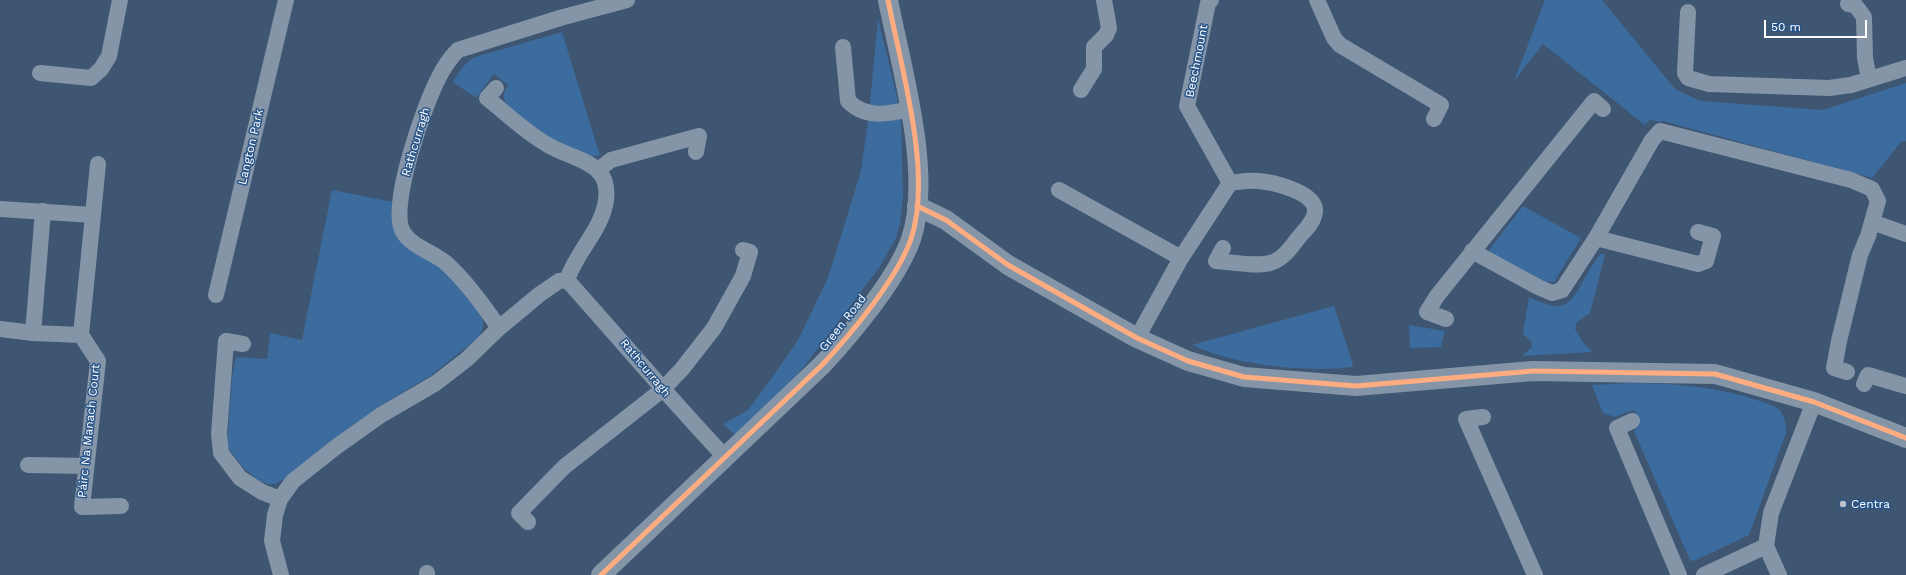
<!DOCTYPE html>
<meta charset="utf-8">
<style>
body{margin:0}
#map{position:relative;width:1906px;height:575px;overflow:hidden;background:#3e5672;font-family:"Work Sans",sans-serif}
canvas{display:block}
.scale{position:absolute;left:1764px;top:20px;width:103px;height:18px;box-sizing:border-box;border:2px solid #fff;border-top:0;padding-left:5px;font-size:12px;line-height:14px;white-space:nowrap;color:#fff;-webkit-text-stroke:3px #285488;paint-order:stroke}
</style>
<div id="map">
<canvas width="1906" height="575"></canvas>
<div class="scale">50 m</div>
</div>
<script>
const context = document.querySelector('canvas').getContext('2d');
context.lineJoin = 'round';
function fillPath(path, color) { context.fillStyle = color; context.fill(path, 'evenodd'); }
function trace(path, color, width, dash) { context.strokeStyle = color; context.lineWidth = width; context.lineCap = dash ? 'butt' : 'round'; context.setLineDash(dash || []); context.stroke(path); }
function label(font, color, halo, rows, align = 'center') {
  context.font = font + ' "Work Sans",sans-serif'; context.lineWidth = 3; context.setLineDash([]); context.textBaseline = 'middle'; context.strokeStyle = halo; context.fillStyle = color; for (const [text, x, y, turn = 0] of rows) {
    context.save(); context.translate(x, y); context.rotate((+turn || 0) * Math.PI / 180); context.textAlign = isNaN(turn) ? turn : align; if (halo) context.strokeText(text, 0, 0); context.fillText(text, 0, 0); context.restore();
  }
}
fillPath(new Path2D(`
 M1545 0H1602L1675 89 1700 101 1823 110 1906 83V141L1901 142 1872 178 1663 121 1660 122 1650 120 1645 125 1543 44 1514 81Z
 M878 18 897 97 901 121 903 197 900 223 896 238 879 268 803 368 754 420 735 435 723 424 748 410 774 375 798 340 828 278 861 171 869 115Z
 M562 32 600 156C592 156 586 156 578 153 564 148 507 113 504 99 503 93 505 90 508 85L494 74 476 98 453 82C459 71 464 64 475 57Z
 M332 190 393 202 391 211 396 212 479 312C485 322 484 327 479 337L430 376 383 404 323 447 288 477 275 484H268L260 481 243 468 227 446 232 377 236 357 267 359 270 333 302 340Z
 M1523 206 1581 238 1554 282H1545L1492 256 1489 250Z
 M1601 254H1605L1590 313 1577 322 1575 329 1582 341 1592 352 1522 356 1532 347 1531 341 1523 334 1529 297C1570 317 1570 302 1590 269 1594 264 1596 258 1601 254Z
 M1334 306 1353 365 1352 367C1308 373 1232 365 1192 345Z
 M1409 325 1445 331 1441 347 1410 348Z
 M1630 383C1674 383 1719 387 1760 401 1766 403 1775 406 1780 410 1784 416 1787 426 1786 433L1749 535 1694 561 1690 560 1634 431 1640 424 1634 410 1615 417 1603 413 1592 385Z`), '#3c6b9d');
trace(new Path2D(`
 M1317 0 1334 38 1340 45 1441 105 1434 119
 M1848 4 1855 5 1864 17 1865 58 1869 79
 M1688 12 1685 73 1688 78 1709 84 1829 88 1851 85 1906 68
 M843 47 848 101C866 119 888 114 910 109
 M40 73 91 78 101 69 109 56 120 0
 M496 88 487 98C507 114 526 133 548 145 562 154 588 159 599 172 606 179 607 191 606 200 602 230 576 252 567 280 620 339 671 400 726 458
 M1081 90 1094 69V47L1106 35 1109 28 1104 0
 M598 170 611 160 699 136 696 152
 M1059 190 1181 258
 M0 209 93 215 98 164
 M1872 222 1906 234
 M1596 238 1698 264 1706 261 1713 236 1698 232
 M1223 248 1216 261C1231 262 1256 267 1270 263 1283 260 1291 247 1299 237 1305 230 1314 222 1315 212 1317 192 1272 182 1258 181 1249 180 1239 182 1230 183
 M1472 251 1538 287 1552 293 1562 290 1596 238 1652 140 1660 131 1851 180 1872 189 1878 201 1868 236 1860 255 1839 341 1834 368 1847 372
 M216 295 286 0
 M1446 319 1427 312 1437 296 1594 101 1603 109
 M499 328C484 306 467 282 447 264 435 253 412 247 403 232 388 207 425 103 439 77 444 67 450 58 458 50L560 18 627 0
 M0 329 33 333 81 335 98 361 82 507 121 506
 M33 333 43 211
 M81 335 93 215
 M1137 338 1181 258 1230 183 1187 106 1208 3 1211 0
 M243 344 226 341 219 434 221 453 240 478 262 492 280 499
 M1864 384 1868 375 1906 386
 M1483 417 1466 419 1535 575
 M1632 421 1617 428 1679 575
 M28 465 86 466
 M528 522 519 513 564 467 662 390 682 369 714 328 743 276 750 252 743 250
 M427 573V575
 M281 575 272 541 275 515 280 499 293 481 336 447 381 415 436 383 467 359 499 328 540 294 559 281 567 280
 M1704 575 1766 546
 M1779 575 1766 546 1771 513 1814 402`), '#8595a8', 16);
trace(new Path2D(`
 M917 206 946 220 1008 265 1137 338 1188 361 1244 377 1356 386 1533 371 1715 374 1814 402 1906 438
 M601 575 822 365C851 334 897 279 911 239 933 174 901 67 888 0`), '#8595a8', 20);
trace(new Path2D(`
 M917 206 946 220 1008 265 1137 338 1188 361 1244 377 1356 386 1533 371 1715 374 1814 402 1906 438
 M601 575 822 365C851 334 897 279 911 239 933 174 901 67 888 0`), '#ffac80', 5);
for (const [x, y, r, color] of [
 [1843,504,4,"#bbc4ce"]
]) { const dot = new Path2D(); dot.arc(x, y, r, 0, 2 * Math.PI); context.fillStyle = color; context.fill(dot); trace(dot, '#285488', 1.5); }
label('12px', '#fff', '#285488', [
 ["Beechmount",1197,61,-79],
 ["Rathcurragh",416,142,-73],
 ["Langton Park",251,147,-77],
 ["Green Road",843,323,-52],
 ["Rathcurragh",645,368,50],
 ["Páirc Na Manach Court",89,431,-84]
]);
label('12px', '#fff', '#285488', [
 ["Centra",1851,504]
], 'left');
</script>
